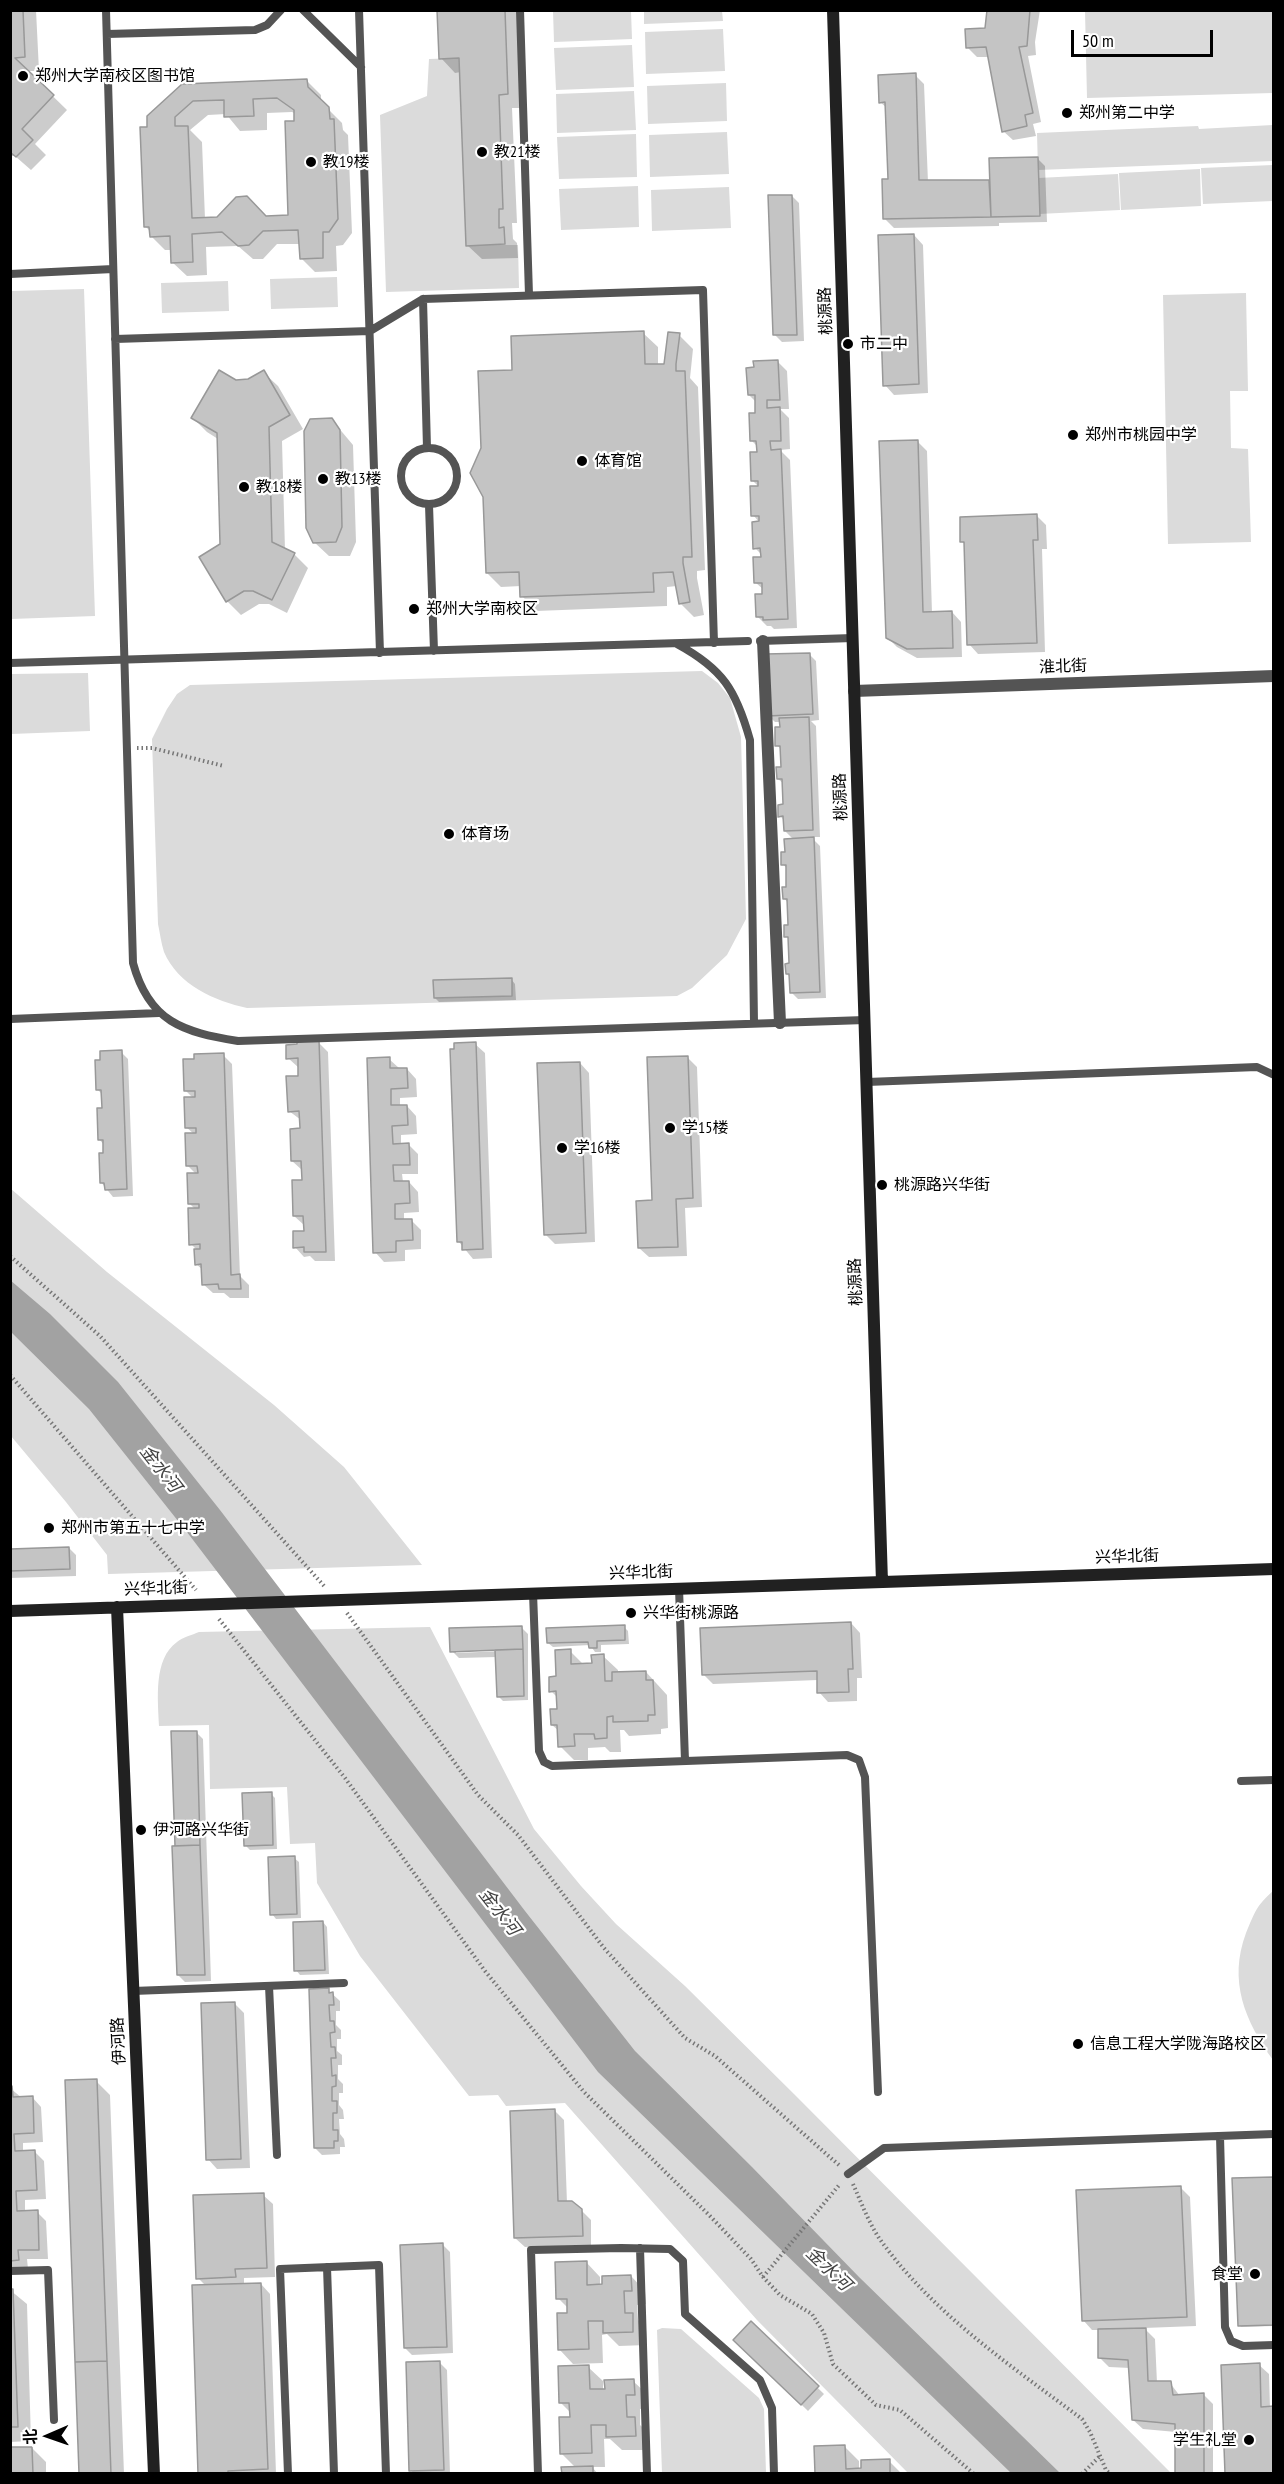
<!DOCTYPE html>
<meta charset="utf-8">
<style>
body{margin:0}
#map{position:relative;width:1284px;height:2484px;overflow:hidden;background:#fff;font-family:"PT Sans Narrow","Noto Sans SC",sans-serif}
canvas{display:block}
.frame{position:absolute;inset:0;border:12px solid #000;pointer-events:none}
.north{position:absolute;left:18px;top:2406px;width:60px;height:60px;-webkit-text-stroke:4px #fff;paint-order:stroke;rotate:268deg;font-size:16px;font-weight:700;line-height:24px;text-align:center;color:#000}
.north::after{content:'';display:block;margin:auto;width:21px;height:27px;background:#000;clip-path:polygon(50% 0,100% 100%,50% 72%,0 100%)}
.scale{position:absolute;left:1071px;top:30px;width:142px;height:27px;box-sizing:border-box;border:3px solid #000;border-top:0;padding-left:8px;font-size:18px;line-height:21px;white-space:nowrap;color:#000;-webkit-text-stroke:4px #fff;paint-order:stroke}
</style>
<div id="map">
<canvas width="1284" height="2484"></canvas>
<div class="frame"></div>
<div class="north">北</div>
<div class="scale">50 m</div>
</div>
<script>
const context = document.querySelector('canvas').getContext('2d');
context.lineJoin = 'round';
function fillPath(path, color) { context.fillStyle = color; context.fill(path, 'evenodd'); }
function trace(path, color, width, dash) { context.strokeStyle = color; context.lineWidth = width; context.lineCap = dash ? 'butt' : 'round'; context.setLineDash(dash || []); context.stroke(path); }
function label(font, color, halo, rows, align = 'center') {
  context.font = font + ' "PT Sans Narrow","Noto Sans SC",sans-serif'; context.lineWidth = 4.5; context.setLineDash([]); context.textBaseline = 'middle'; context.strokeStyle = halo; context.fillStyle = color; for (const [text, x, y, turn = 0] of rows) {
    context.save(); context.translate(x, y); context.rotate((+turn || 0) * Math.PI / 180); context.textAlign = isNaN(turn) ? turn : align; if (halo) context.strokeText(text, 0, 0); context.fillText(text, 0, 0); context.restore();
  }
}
fillPath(new Path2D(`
 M553 11H631L632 39 554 42Z
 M644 11H722L723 21 644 24Z
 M1085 11H1273V93L1087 98Z
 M723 29 725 71 646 74 645 32Z
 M632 45 634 87 556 90 554 48Z
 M459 58 466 245H518L519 288 386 292 380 115 427 96 429 59Z
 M726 83 727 121 648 124 647 86Z
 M634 91 636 130 557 133 556 94Z
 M1273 125V161L1038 170 1037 133 1198 126 1199 129Z
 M727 132 729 174 650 177 649 135Z
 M636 134 637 177 559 179 557 137Z
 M1273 165V201L1203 204 1201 168Z
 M1200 169 1201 206 1121 210 1119 173Z
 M1118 174 1120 210 1039 214 1038 178Z
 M638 186 639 227 561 230 559 189Z
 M729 187 731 228 652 231 651 190Z
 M337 277 338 307 271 309 270 279Z
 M228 281 229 311 162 313 161 283Z
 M84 289 95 616 11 619V291Z
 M1246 293 1248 391H1230L1231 448 1248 449 1251 542 1168 544 1163 295Z
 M702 671 718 683 730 698 741 737 746 919 727 955 692 988 677 996 247 1008C215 1001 178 985 164 952 161 943 160 933 158 924L152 739 167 709 177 694 190 685Z
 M88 673 90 731 11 734V674Z
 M10 1188 107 1272 274 1405 344 1467 422 1565 108 1574 107 1555 66 1502 11 1436Z
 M430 1627 534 1829 581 1886 616 1924 685 1986 794 2094 1171 2473H908L757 2320 565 2103 506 2106 498 2095 469 2096 360 1956 317 1883 315 1843 290 1844 287 1787 210 1789 209 1725 159 1726C158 1700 153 1659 177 1642 183 1637 192 1635 199 1632Z
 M1273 1891V2060C1245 2021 1228 1981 1246 1933 1255 1912 1256 1906 1273 1891Z
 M662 2328 681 2329 759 2398 764 2409 766 2473H662L657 2330Z`), '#dbdbdb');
fillPath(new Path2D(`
 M10 1280 50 1314 118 1382 220 1510 525 1911 635 2051 752 2167 859 2277 1060 2473H1011L598 2072 190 1536 89 1409 11 1332Z`), '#a2a2a2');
fillPath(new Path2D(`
 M10 10H36L39 71H27L67 110 35 144 46 155 31 170 15 156H10Z
 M439 10H518L522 108H512L517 223H512L513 239 517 243 518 258 482 259 467 245 461 72 455 73 441 58Z
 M989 10H1040L1035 42 1036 55 1028 56 1041 122 1033 124 1036 136 1013 140 1003 131 989 57H977L968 48 986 30Z
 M915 75 924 84 928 182 991 181 1038 159 1045 166 1047 222 999 223V226L894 228 884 218 889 180 887 108 880 102Z
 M307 81 321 95V102L342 123 343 130 348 135 352 233 343 245 336 246 337 271 315 272 301 258V244H277L263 259H253L238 246 206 247 207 275 187 276 172 262V250H165L151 236V232L145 226 148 129 183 85ZM292 112 296 114V122L290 216 205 219 202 142 190 130 208 115 226 114 240 131 267 130V113Z
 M792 196 799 203 804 341 782 342 775 335Z
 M914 235 923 245 928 393 894 395 885 385Z
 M643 333 658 347V365H665L679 335 693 349 690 378 698 387 705 570 697 571V578L704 615 694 617 680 603 677 586 667 587V606L536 611 522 596 521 586 501 587 487 573 513 371Z
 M777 361 787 371 789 409H780L789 418 790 449 780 450 790 460 797 628 774 629 771 626H767L757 616 764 590 756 583 762 558V555L755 548 760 523 753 515 759 487 752 480 758 453V447L752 441 757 414 756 402 749 395Z
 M263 372 278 386 303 429 282 441 285 550 294 554 308 568 287 613 269 604H259L241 615 227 601 221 545 218 439 207 432 193 418 235 381H248Z
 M332 420 353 445 356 542 350 556H329L314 542Z
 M917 441 927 451 932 613 952 612 961 622 962 657 917 658 897 647 887 637Z
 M1037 516 1046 525 1047 549H1042L1045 652 978 654 969 644 966 545 962 542Z
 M809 654 816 661 819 720 811 721 816 726 820 837H811L820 846 826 998 798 999 791 992V978L787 974 790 965V940L786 936 789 926 788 903 784 898 788 888 787 869 783 864 794 840 785 831V821L780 816 784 806V784L778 779 783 769 782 750 777 745 781 722H775L768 715Z
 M511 979 515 984 516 1000 439 1002 435 998Z
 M318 1042 328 1052 335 1261H315L310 1256 304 1257 295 1247 305 1232 304 1225 294 1216 303 1181 302 1170 292 1161 302 1130 301 1120 289 1111 300 1077 299 1068 288 1058Z
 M475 1044 485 1053 492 1258 473 1259 459 1242 456 1050Z
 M121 1052 128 1059 133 1196 113 1197 101 1182 105 1154 104 1145 99 1139 103 1095 97 1089 101 1061Z
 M223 1055 232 1064 240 1276 249 1285V1298H230L224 1293H213L203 1284V1270L196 1264V1249L191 1244 195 1209 189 1203 196 1174 188 1166 194 1134 186 1127 193 1098 185 1090Z
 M687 1057 697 1067 702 1207 685 1208 687 1256 649 1257 639 1248 654 1202Z
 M389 1059 399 1068 407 1069 416 1079 417 1097 400 1098V1106H407L416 1116 417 1134 401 1135V1145L408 1144 418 1154V1174H402L403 1182H409L418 1192 419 1212 404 1213V1221L411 1220 421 1230V1249L405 1250V1261L384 1262 375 1252Z
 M580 1063 589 1073 595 1242 555 1244 545 1234Z
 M69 1548 76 1555V1576L10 1578V1551Z
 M851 1623 860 1633 862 1678H857V1701L828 1702 819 1692 818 1680 713 1684 703 1674Z
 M521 1627 528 1634V1700L503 1701 499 1697 497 1657 459 1658 452 1651ZM503 1648V1651L456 1653V1650Z
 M624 1627 628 1631 629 1644 601 1645V1652H595L590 1645 553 1647 548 1643Z
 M570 1651 584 1665 594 1664 603 1656 618 1670V1673L646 1672 667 1695 668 1728 661 1729V1734L629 1736 624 1730H620L621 1752H610L605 1747 588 1748V1760H574L560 1746 559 1731 552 1725 558 1710V1698L551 1691Z
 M196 1732 203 1739 211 1981 185 1982 178 1975Z
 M271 1794 275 1798 277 1849 250 1850 245 1845Z
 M294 1858 299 1862 301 1918 276 1919 272 1914Z
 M323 1922 327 1927 329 1974 300 1975 296 1970Z
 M328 1990 340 2001V2011H336V2025L341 2030V2039H337V2051L342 2055V2065H338V2079L343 2084V2093H339V2105L343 2110 344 2119H339L340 2134 344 2139 345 2147H340V2154L322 2155 315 2148Z
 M235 2004 244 2013 250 2168 217 2169 208 2159Z
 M96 2081 110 2095 124 2474H81Z
 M10 2088 22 2098 32 2097 41 2107 43 2142 23 2143V2152H35L44 2161 46 2199 25 2200V2212H37L46 2221 48 2259H27L28 2269 10 2270Z
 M555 2111 564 2120 567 2203 581 2210 591 2220V2245L525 2247 515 2238Z
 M1274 2178V2326L1241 2327 1239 2325Z
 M1180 2187 1190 2197 1196 2326 1144 2328 1155 2339 1157 2383H1170L1180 2396 1203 2394 1213 2404V2474H1177L1176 2432 1143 2429 1133 2420 1130 2368 1109 2367 1099 2357V2330H1092L1083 2320Z
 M263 2195 273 2204 275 2277 244 2278V2285L261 2284 270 2294 276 2474H199L206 2286 198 2278Z
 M443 2245 450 2252 453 2353 412 2355 405 2348Z
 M586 2262 600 2277V2286L631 2276 645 2291 646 2304 637 2305 638 2320 646 2329 647 2345 619 2346 607 2334 602 2335 603 2363 573 2364 559 2349 569 2314V2309L558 2298Z
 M10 2290 27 2304 31 2441 10 2442Z
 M751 2323 824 2394 808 2411 735 2340Z
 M440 2363 447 2370 450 2474H414L411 2470Z
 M1259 2365 1269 2374 1270 2408 1227 2474Z
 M588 2367 603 2381V2390L633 2381 648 2395V2409H640V2425L649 2433V2450H622L610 2439H604L605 2467H592L598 2474H563L576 2468 562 2454 571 2419V2413L560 2402Z
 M845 2447 859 2461V2470L889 2461 902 2474H816Z
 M32 2448 46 2462V2474H10Z`), '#0003');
const building = new Path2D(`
 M10 10H23L25 57 15 58 54 95 22 129 33 140 16 157 10 152Z
 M437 10H505L508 94 499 95 503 209H499V228L504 227 505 244 466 246 459 58 439 59Z
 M987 10H1030L1027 46 1019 47 1033 113 1025 115 1027 126 1002 132 986 47 966 48 965 29 985 28Z
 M916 73 919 180H989L991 217 883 219 882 179H888L885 102 879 103 878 75Z
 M307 79 308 87 329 107 330 119H334L338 219 329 232H323V258L300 259 298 230 263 231 249 245 238 246 222 232 192 234 193 262 171 263 170 236 150 237 149 227H144L140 127H147V116L182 84ZM277 98 294 110V121H285L288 215 266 216 247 196 236 197 217 217 192 218 188 126H175V117L193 101 224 100V117L254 116 253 99Z
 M1038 157 1040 216 991 217 989 158Z
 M768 195H792L797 335H773Z
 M914 234 919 384 883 386 878 235Z
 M644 331 645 364H664L668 332 680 333 676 364V371H685L692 557H683V563L690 602 679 604 673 572 653 573 654 592 520 597 519 572 486 573 483 497 470 473 481 448 478 371 512 370 511 336Z
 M778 360 780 400H767V408L780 407 781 441H770L771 450 781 449 788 619 763 620V617H756L755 594H762V583H754L753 557H761L760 548 753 549 752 522 759 521V516H751L750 486H758V481H751L750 452H757L756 441H750L749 413H755V395H748L746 368 754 367 753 361Z
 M219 370 236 380 248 379 264 370 290 415 269 427 272 542 295 553 272 600 253 591H244L226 602 199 557 220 544 217 433 191 418Z
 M332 418 340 430 342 527 336 542 313 543 306 528 304 431 310 419Z
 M918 440 923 612 952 611 953 648 907 649 886 638 879 441Z
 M1037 514 1038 540H1033L1037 643 967 645 964 542H960V517Z
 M810 653 813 714 767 716 765 654Z
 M809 717 813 830 784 831 783 816 778 817V805L783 804 782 779H777L776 767H781L780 746H775V727H780L779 718Z
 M814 837 820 992 790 993 789 974H786L785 964 789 963 788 937H784V925H788L787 899H783L782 887H786V865H781V852H785L784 839Z
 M512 978V996L434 998 433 980Z
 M319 1040 326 1252H304V1247L293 1248V1231H304L303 1216H293L292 1180H302L301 1161H291L290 1129 300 1128 299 1111 288 1112 286 1076H298V1058L286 1059V1045L297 1044V1041Z
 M476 1042 483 1249 462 1250V1242H457L450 1049H454V1043Z
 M122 1050 127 1189 105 1190 104 1183H100L99 1153H103V1140H98L97 1108H102L101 1090H96L95 1060H100V1051Z
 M224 1053 231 1275 240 1274 241 1289H219L218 1284 202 1285 201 1264 195 1265 194 1249H200V1244L189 1245 188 1208H199V1204H188L187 1173H198L197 1166H186L185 1133H196V1128H185L184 1097H195V1091H184L183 1059H194V1054Z
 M688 1056 693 1198 676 1199 678 1247 638 1248 636 1201 652 1200 647 1057Z
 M390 1057V1068H407L408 1088 391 1089V1105H407L408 1125 392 1126 393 1144 409 1143 410 1165H393L394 1181H409L410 1203 395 1204V1219H412L413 1240 396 1241V1252L373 1253 367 1058Z
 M580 1062 586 1233 544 1235 537 1063Z
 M69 1547 70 1569 10 1571V1549Z
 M851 1622 853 1669H848L849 1692 817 1693V1671L702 1675 700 1628Z
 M625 1625V1640L597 1641V1648H589L588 1642 547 1643 546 1628Z
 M522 1626 523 1649 450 1652 449 1628Z
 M523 1649 524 1696 497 1697 495 1650Z
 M571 1649V1664L592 1663 591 1655 604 1654 605 1681H612V1672L646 1671V1680H653L655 1715H648V1721L613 1722V1716L607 1717V1738L595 1739 594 1734H574L575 1746 558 1747 557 1725H551L550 1709H557L556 1691 549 1692V1677L556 1676 555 1650Z
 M171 1731H197L200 1845 175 1846Z
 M272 1792 273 1845 244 1846 242 1793Z
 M200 1845 205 1975H177L172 1846Z
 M295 1856 297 1914 270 1915 268 1857Z
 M323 1921 325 1970 294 1971 293 1922Z
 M329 1988V1993L333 1992 334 2005H329L330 2021H334L335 2032 330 2033 331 2047H335L336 2058H331L332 2076 336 2075V2086L332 2087V2101H337V2113H333V2130H338V2141H334V2148H314L309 1989Z
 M235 2002 241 2159 206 2160 201 2003Z
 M97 2079 107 2361 75 2362 65 2080Z
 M10 2086H12L13 2097 33 2096 34 2133 14 2134 15 2151 35 2150 37 2190 16 2191 17 2211 38 2210 39 2250H18L19 2260 10 2261Z
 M555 2109 558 2201H572L582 2209 583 2236 514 2238 510 2111Z
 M1274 2177V2325L1238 2326 1232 2178Z
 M1181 2186 1187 2317 1082 2321 1076 2190Z
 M264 2193 267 2268 235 2269 236 2277 196 2279 193 2195Z
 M443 2243 447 2347 404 2348 400 2245Z
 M587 2261V2285L602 2284V2276L631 2275 632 2291H624L625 2313H633V2332L603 2333V2321H588L589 2349 558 2350 557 2313H567V2299H556L555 2262Z
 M261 2283 268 2469 228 2471V2474H198L192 2285Z
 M10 2289H13L18 2427H10Z
 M751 2321 819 2386 801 2405 733 2340Z
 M1146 2328 1148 2381H1171L1173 2395 1204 2393V2474H1175V2424L1132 2420 1128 2360 1098 2358V2329Z
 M107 2361 111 2474H79L75 2362Z
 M440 2361 444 2470 409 2471 406 2362Z
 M1260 2363 1261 2407 1274 2406V2474H1225L1221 2365Z
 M589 2365 590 2389H605L604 2380 634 2379 635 2395H626L627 2417H635L636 2436 606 2437V2425H591L592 2453 560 2454 559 2417H570L569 2403H559L558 2366Z
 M845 2445 846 2469 861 2468V2460L890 2459V2474H815L814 2446Z
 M10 2447H32L33 2474H10Z
 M593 2466V2474H562L561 2467Z`);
fillPath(building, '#c4c4c4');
trace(building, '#989898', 1.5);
trace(new Path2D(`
 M137 748H152L224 766
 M10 1256 100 1336 325 1587
 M10 1375 196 1590
 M347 1613 478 1795 518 1835 604 1948 685 2038 715 2056 840 2166
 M219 1619 345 1778 485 1971 584 2092 709 2215 751 2259 763 2277 780 2295 812 2314 824 2333 833 2364 876 2405 900 2410 974 2474
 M853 2184C861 2202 868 2221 879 2238 932 2313 1010 2365 1082 2419L1090 2432 1106 2470 1110 2474
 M763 2277 840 2184
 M1082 2474 1099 2457`), '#767676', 4, [1.5, 3]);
trace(new Path2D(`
 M106 10 133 963C149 1022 183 1032 238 1041L865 1020
 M303 10 361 67
 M359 10 380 653
 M520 10 529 295
 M107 34 255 30 267 25 281 10
 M10 274 113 269
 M115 339 370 331 423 299
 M401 476a28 28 0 1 1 56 0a28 28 0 1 1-56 0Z
 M427 448 423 299 703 290 714 643
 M429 505 434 651
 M760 641 853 638
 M677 644C723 669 736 690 750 740L754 1023
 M10 663 748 641
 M10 1019 159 1013
 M867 1082 1257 1067 1274 1075
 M679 1588 685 1761
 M533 1593 539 1751 544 1762 552 1766 847 1755 859 1760 865 1777 878 2092
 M1241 1781 1274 1780
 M269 1986 277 2155
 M133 1991 344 1983
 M1220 2136 1225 2327 1231 2341 1243 2346 1274 2345
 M848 2174 884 2148 1274 2134
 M640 2248 647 2474
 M327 2267 334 2474
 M10 2271 48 2270 54 2420
 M288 2474 280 2269 379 2265 386 2474
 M538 2474 531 2250 621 2248 670 2249 683 2261 685 2314 760 2380 772 2408 774 2474`), '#545454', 8);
trace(new Path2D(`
 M763 641 780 1023
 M854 691 1274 676`), '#545454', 12);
trace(new Path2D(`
 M833 10 882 1582
 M117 1607 154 2474
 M10 1611 1274 1569`), '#212121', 12);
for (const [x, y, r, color] of [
 [23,76,6,"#000"],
 [1067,113,6,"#000"],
 [482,152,6,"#000"],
 [311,162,6,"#000"],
 [848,344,6,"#000"],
 [1073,435,6,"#000"],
 [582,461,6,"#000"],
 [323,479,6,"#000"],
 [244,487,6,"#000"],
 [414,609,6,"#000"],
 [449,834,6,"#000"],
 [670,1128,6,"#000"],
 [562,1148,6,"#000"],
 [882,1185,6,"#000"],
 [49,1528,6,"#000"],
 [631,1613,6,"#000"],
 [141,1830,6,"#000"],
 [1078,2044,6,"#000"],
 [1255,2274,6,"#000"],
 [1249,2440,6,"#000"]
]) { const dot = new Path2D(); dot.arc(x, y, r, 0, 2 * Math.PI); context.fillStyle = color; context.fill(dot); trace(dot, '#fff', 2); }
label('16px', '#000', '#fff', [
 ["郑州大学南校区图书馆",35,76],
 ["郑州第二中学",1079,113],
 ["教21楼",494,152],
 ["教19楼",323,162],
 ["市二中",860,344],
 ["郑州市桃园中学",1085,435],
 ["体育馆",594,461],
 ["教13楼",335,479],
 ["教18楼",256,487],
 ["郑州大学南校区",426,609],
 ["体育场",461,834],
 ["学15楼",682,1128],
 ["学16楼",574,1148],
 ["桃源路兴华街",894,1185],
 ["郑州市第五十七中学",61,1528],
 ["兴华街桃源路",643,1613],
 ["伊河路兴华街",153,1830],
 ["信息工程大学陇海路校区",1090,2044],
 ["食堂",1243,2274,"right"],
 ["学生礼堂",1237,2440,"right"]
], 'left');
label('16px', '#000', '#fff', [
 ["桃源路",826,311,-92],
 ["淮北街",1063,667,-2],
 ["桃源路",841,797,-92],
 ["桃源路",856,1282,-92],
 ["兴华北街",1127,1557,-2],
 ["兴华北街",641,1573,-2],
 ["兴华北街",156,1589,-2],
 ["伊河路",119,2041,-93]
]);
label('italic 18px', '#434343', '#fff', [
 ["金水河",160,1469,52],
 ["金水河",499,1912,52],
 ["金水河",828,2269,44]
]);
</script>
